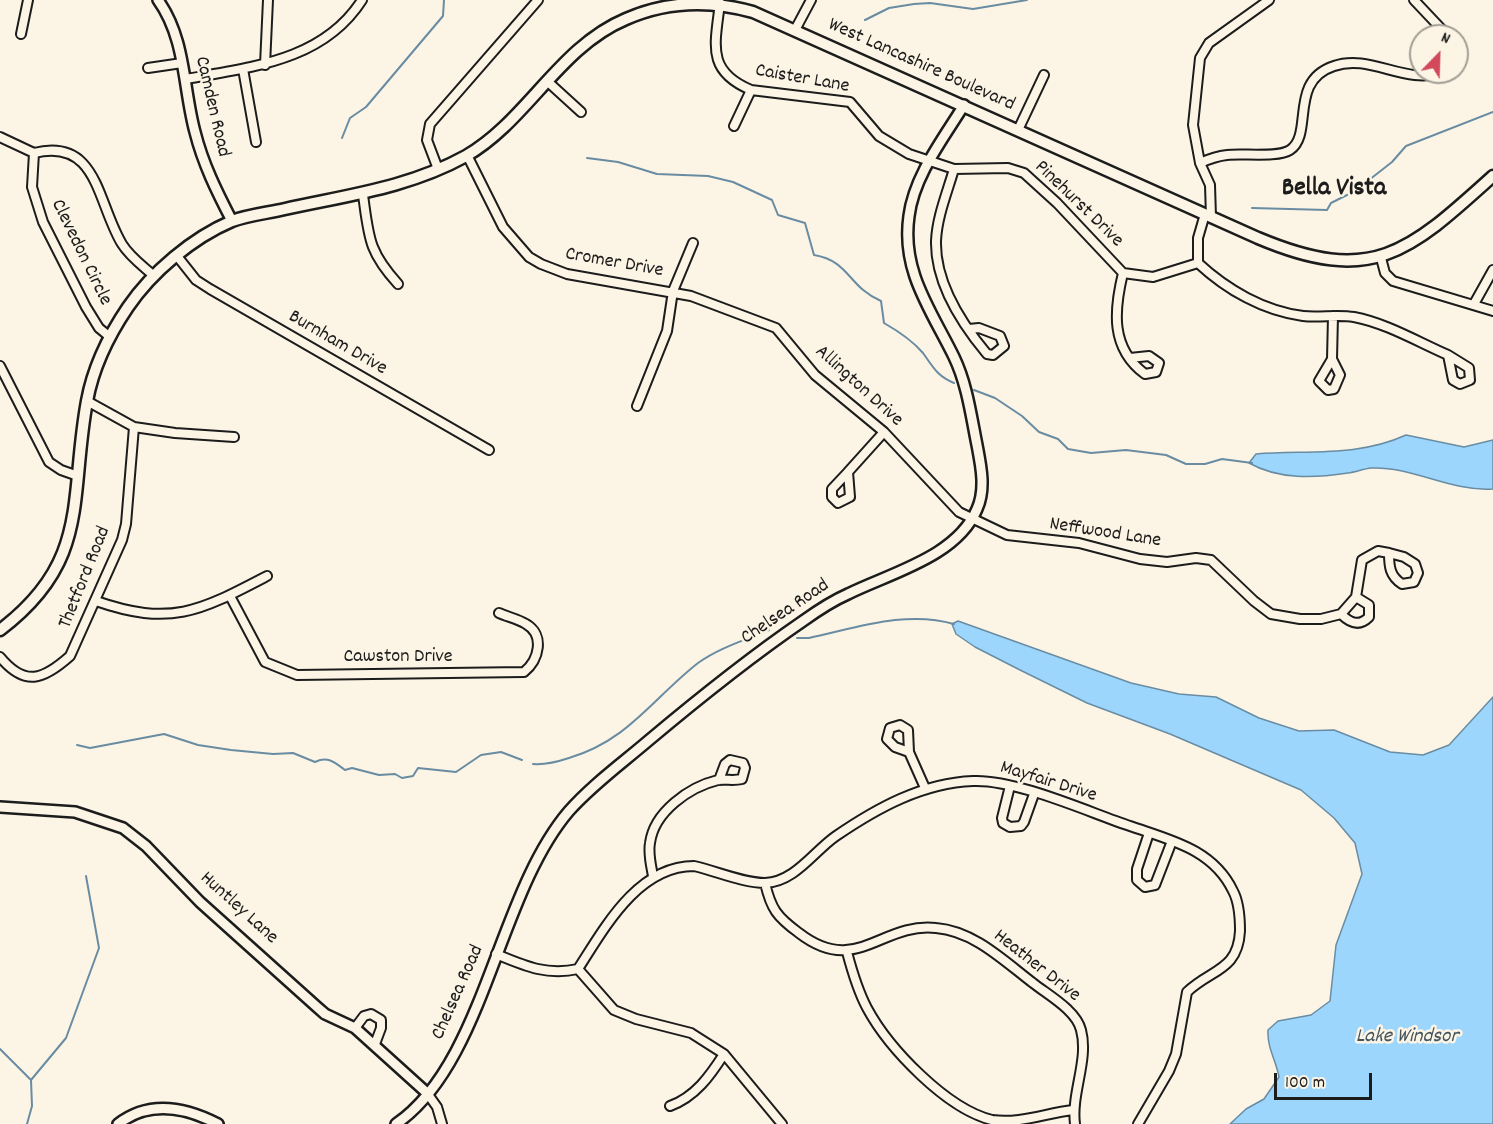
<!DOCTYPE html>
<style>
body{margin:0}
#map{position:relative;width:1493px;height:1124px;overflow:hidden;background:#fcf5e5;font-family:Dekko,sans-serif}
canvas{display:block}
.north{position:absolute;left:1409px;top:24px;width:60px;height:60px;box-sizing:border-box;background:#fcf5e5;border:2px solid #a29e95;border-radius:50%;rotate:23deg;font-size:16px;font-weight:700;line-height:24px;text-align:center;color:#1c1c1c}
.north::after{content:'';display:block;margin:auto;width:21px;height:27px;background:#d1495b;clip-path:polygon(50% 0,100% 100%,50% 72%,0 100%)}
.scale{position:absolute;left:1274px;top:1073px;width:98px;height:27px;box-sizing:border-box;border:3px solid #1c1c1c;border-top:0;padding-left:8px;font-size:18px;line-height:21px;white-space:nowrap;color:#1c1c1c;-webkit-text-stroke:4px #fcf5e5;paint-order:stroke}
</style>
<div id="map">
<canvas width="1493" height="1124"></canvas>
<div class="north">N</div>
<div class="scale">100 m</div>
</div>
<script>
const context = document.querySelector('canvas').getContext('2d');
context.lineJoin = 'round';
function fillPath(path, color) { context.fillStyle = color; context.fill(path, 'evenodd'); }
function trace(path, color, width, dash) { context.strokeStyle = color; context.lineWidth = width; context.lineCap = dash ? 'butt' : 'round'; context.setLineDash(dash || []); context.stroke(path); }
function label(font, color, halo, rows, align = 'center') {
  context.font = font + ' Dekko,sans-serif'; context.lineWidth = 5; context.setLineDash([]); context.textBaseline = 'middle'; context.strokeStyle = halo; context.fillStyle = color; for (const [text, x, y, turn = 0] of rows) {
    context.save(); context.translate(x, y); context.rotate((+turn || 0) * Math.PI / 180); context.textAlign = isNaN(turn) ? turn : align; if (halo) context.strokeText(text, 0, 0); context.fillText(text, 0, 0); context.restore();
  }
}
const water = new Path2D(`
 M1406 435 1464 447 1493 440V489C1451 492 1412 466 1371 468 1363 469 1356 472 1348 473 1315 478 1279 480 1249 463L1256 454C1308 450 1358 457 1406 435Z
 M958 621 1131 683 1179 694 1216 697 1259 718 1299 731 1334 730 1390 752 1423 755 1449 745 1493 697V1124H1230L1246 1109 1264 1099 1279 1077C1276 1060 1267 1048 1268 1030L1278 1021 1311 1015 1330 1001 1336 945 1362 874 1355 843 1334 818 1301 790 1170 734 1087 703 1020 670 975 647 956 634 952 624Z`);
fillPath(water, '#9dd6fd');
trace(water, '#698ca3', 1.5);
trace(new Path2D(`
 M865 20 889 8 914 4 930 3 973 9 1027 0
 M342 138 350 118 366 107 443 16 444 0
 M587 158 618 162 657 174 708 176 733 182 772 200 778 215 805 223 814 255C850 261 848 287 881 301L884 323C898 331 912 340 923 353 933 367 937 376 954 383
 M1252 208 1327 210 1331 203 1355 191 1392 162 1406 146 1493 112
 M974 390 995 398 1022 416 1039 432 1058 439 1068 449 1091 453 1126 450 1166 455 1186 464H1205L1222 459 1252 463
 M797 638H809C856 628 906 610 954 624
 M77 745 90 748 164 734 198 745 231 750 273 754 293 753 315 762C328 756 334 762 345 770L352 768 379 775 395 774 402 778 413 776 418 768 456 772 481 755 501 752 522 760
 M533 764C546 765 557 762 569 758 629 740 652 699 698 663 719 648 745 640 769 630
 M0 1049 31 1080
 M27 1124 32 1106 31 1080 66 1038 99 948 86 876`), '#698ca3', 2);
const minor = new Path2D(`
 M1269 0 1209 43 1200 58 1193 125 1200 163C1209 159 1217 156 1227 155 1242 153 1278 158 1290 150 1314 134 1288 81 1334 66 1370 53 1406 86 1442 72
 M1414 0 1448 36
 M720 3C715 45 706 71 751 90L850 102 879 136 909 154 954 169 1008 168 1024 173 1057 203 1123 273 1153 277 1198 263
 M795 30 811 0
 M21 34 28 0
 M265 65 268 0
 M148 68 182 63
 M243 69 256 142
 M186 79C251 67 323 61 362 0
 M547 81 581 112
 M734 126 751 90
 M1018 130 1044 75
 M0 137 34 153
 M34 153 32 187 43 222 86 307 99 328 110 337
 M34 153C98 137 97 203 122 244 130 257 143 266 154 276
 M467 155 503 227 529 257 541 264 567 274 691 296 776 328 815 375 884 432 959 512 1007 535 1079 543 1140 559 1167 562 1196 558 1211 560 1254 601 1271 614 1300 619H1321L1341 614 1356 597 1362 560 1378 551 1389 553C1389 567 1390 576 1402 584L1414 582 1418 573 1415 564 1404 557 1389 553
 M1200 163 1210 185 1211 217
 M438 169 427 140 430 124 538 0
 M954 169C947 193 937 217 936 241 935 282 962 324 987 354L993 355 1004 346 1000 336 979 328 969 329
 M363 195C369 237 368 251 398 284
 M1205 214 1198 238V263C1227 290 1264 311 1303 316 1320 318 1337 314 1354 317 1386 323 1418 342 1448 355L1453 380 1460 384 1470 380 1469 368 1448 355
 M177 256 196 280 210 289 489 450
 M1381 258 1385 273 1393 281 1493 311
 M1123 273C1114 310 1110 348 1145 374L1156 372 1159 363 1149 356 1130 358
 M1474 304 1493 270
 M1332 359 1340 375 1334 389 1328 390 1319 381 1332 359 1333 316
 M0 366 49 462 61 470 78 476
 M87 401 134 427 175 433 234 437
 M637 406 667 331 673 291 693 243
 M848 472 850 497 838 503 832 497V489Z
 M848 472 884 432
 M230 596 265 662 297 675 524 672C539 660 545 635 526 624 518 619 508 617 499 613
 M96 601C171 627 200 611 267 576
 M1341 614C1350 623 1359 627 1369 617V605L1356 597
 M0 657C25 687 43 680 70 656L122 540 126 524 134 427
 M909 752 895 747 887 739 890 728 900 725 908 730 909 752 925 788
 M1010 786 1002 818 1003 823 1010 827 1021 826 1024 822 1034 794
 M1149 833 1137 869V880L1145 887 1155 885 1172 841
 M653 876C651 865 648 854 650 843 654 812 689 787 718 780 726 779 734 781 742 779L745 768 743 763 730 760 725 764 719 780
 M765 883C771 909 777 917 799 933 856 977 881 922 936 928 974 931 1004 961 1033 983 1048 995 1076 1010 1081 1030 1089 1060 1071 1093 1075 1124
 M847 952C852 971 858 991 867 1008 889 1049 947 1109 992 1120 1020 1124 1046 1113 1073 1110
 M496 954C525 966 547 976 578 969 605 927 638 866 694 866 716 871 743 883 765 883 795 882 814 851 836 836 877 808 922 783 973 781 1016 779 1088 812 1130 826 1170 840 1213 849 1233 891 1239 902 1240 918 1240 931 1238 971 1211 969 1187 992L1176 1054 1169 1071 1138 1124
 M578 969 614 1010 636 1019 691 1033 724 1054 782 1124
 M355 1028 364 1016 371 1014 381 1020V1028L375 1044
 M427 1093 437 1107 442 1124
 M670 1106C695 1097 710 1076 724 1054`);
const tertiary = new Path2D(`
 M158 0C186 39 183 88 195 132 203 164 217 192 232 221
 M0 807 75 812 123 828 146 846 200 902 317 1007 325 1014 355 1028 427 1093
 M118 1124C149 1100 185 1107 218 1124
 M396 1124C485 1063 497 895 569 811 592 785 621 764 648 741 698 699 749 658 803 621 817 611 832 601 848 594 890 573 957 557 977 509 986 489 981 466 977 445 971 415 967 384 954 357 931 310 901 271 909 216 914 176 943 139 964 105`);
const secondary = new Path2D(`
 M0 630C91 561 69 499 87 401 93 368 109 335 128 307 152 272 192 238 232 221 248 215 268 213 285 209 348 195 408 188 466 156 527 121 559 47 626 19 667 1 710 0 753 12L1258 238C1372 286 1408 253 1493 176`);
trace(minor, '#1c1c1c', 12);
trace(tertiary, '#1c1c1c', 14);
trace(secondary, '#1c1c1c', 15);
trace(minor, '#fcf5e5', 8);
trace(tertiary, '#fcf5e5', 9);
trace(secondary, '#fcf5e5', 10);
label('20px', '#1c1c1c', '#fcf5e5', [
 ["West Lancashire Boulevard",921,66,24],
 ["Caister Lane",802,80,10],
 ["Camden Road",211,107,77],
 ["Pinehurst Drive",1078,205,44],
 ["Clevedon Circle",80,253,64],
 ["Cromer Drive",614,264,10],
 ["Burnham Drive",337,344,30],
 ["Allington Drive",858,387,42],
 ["Neffwood Lane",1105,534,9],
 ["Thetford Road",86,578,-68],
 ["Chelsea Road",786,613,-34],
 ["Cawston Drive",398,658],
 ["Mayfair Drive",1048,783,17],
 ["Huntley Lane",238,909,42],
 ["Heather Drive",1036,967,38],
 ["Chelsea Road",459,993,-66]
]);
label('italic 21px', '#435460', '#fcf5e5', [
 ["Lake Windsor",1407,1038]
]);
label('bold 26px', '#1c1c1c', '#fcf5e5', [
 ["Bella Vista",1334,190]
]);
</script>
